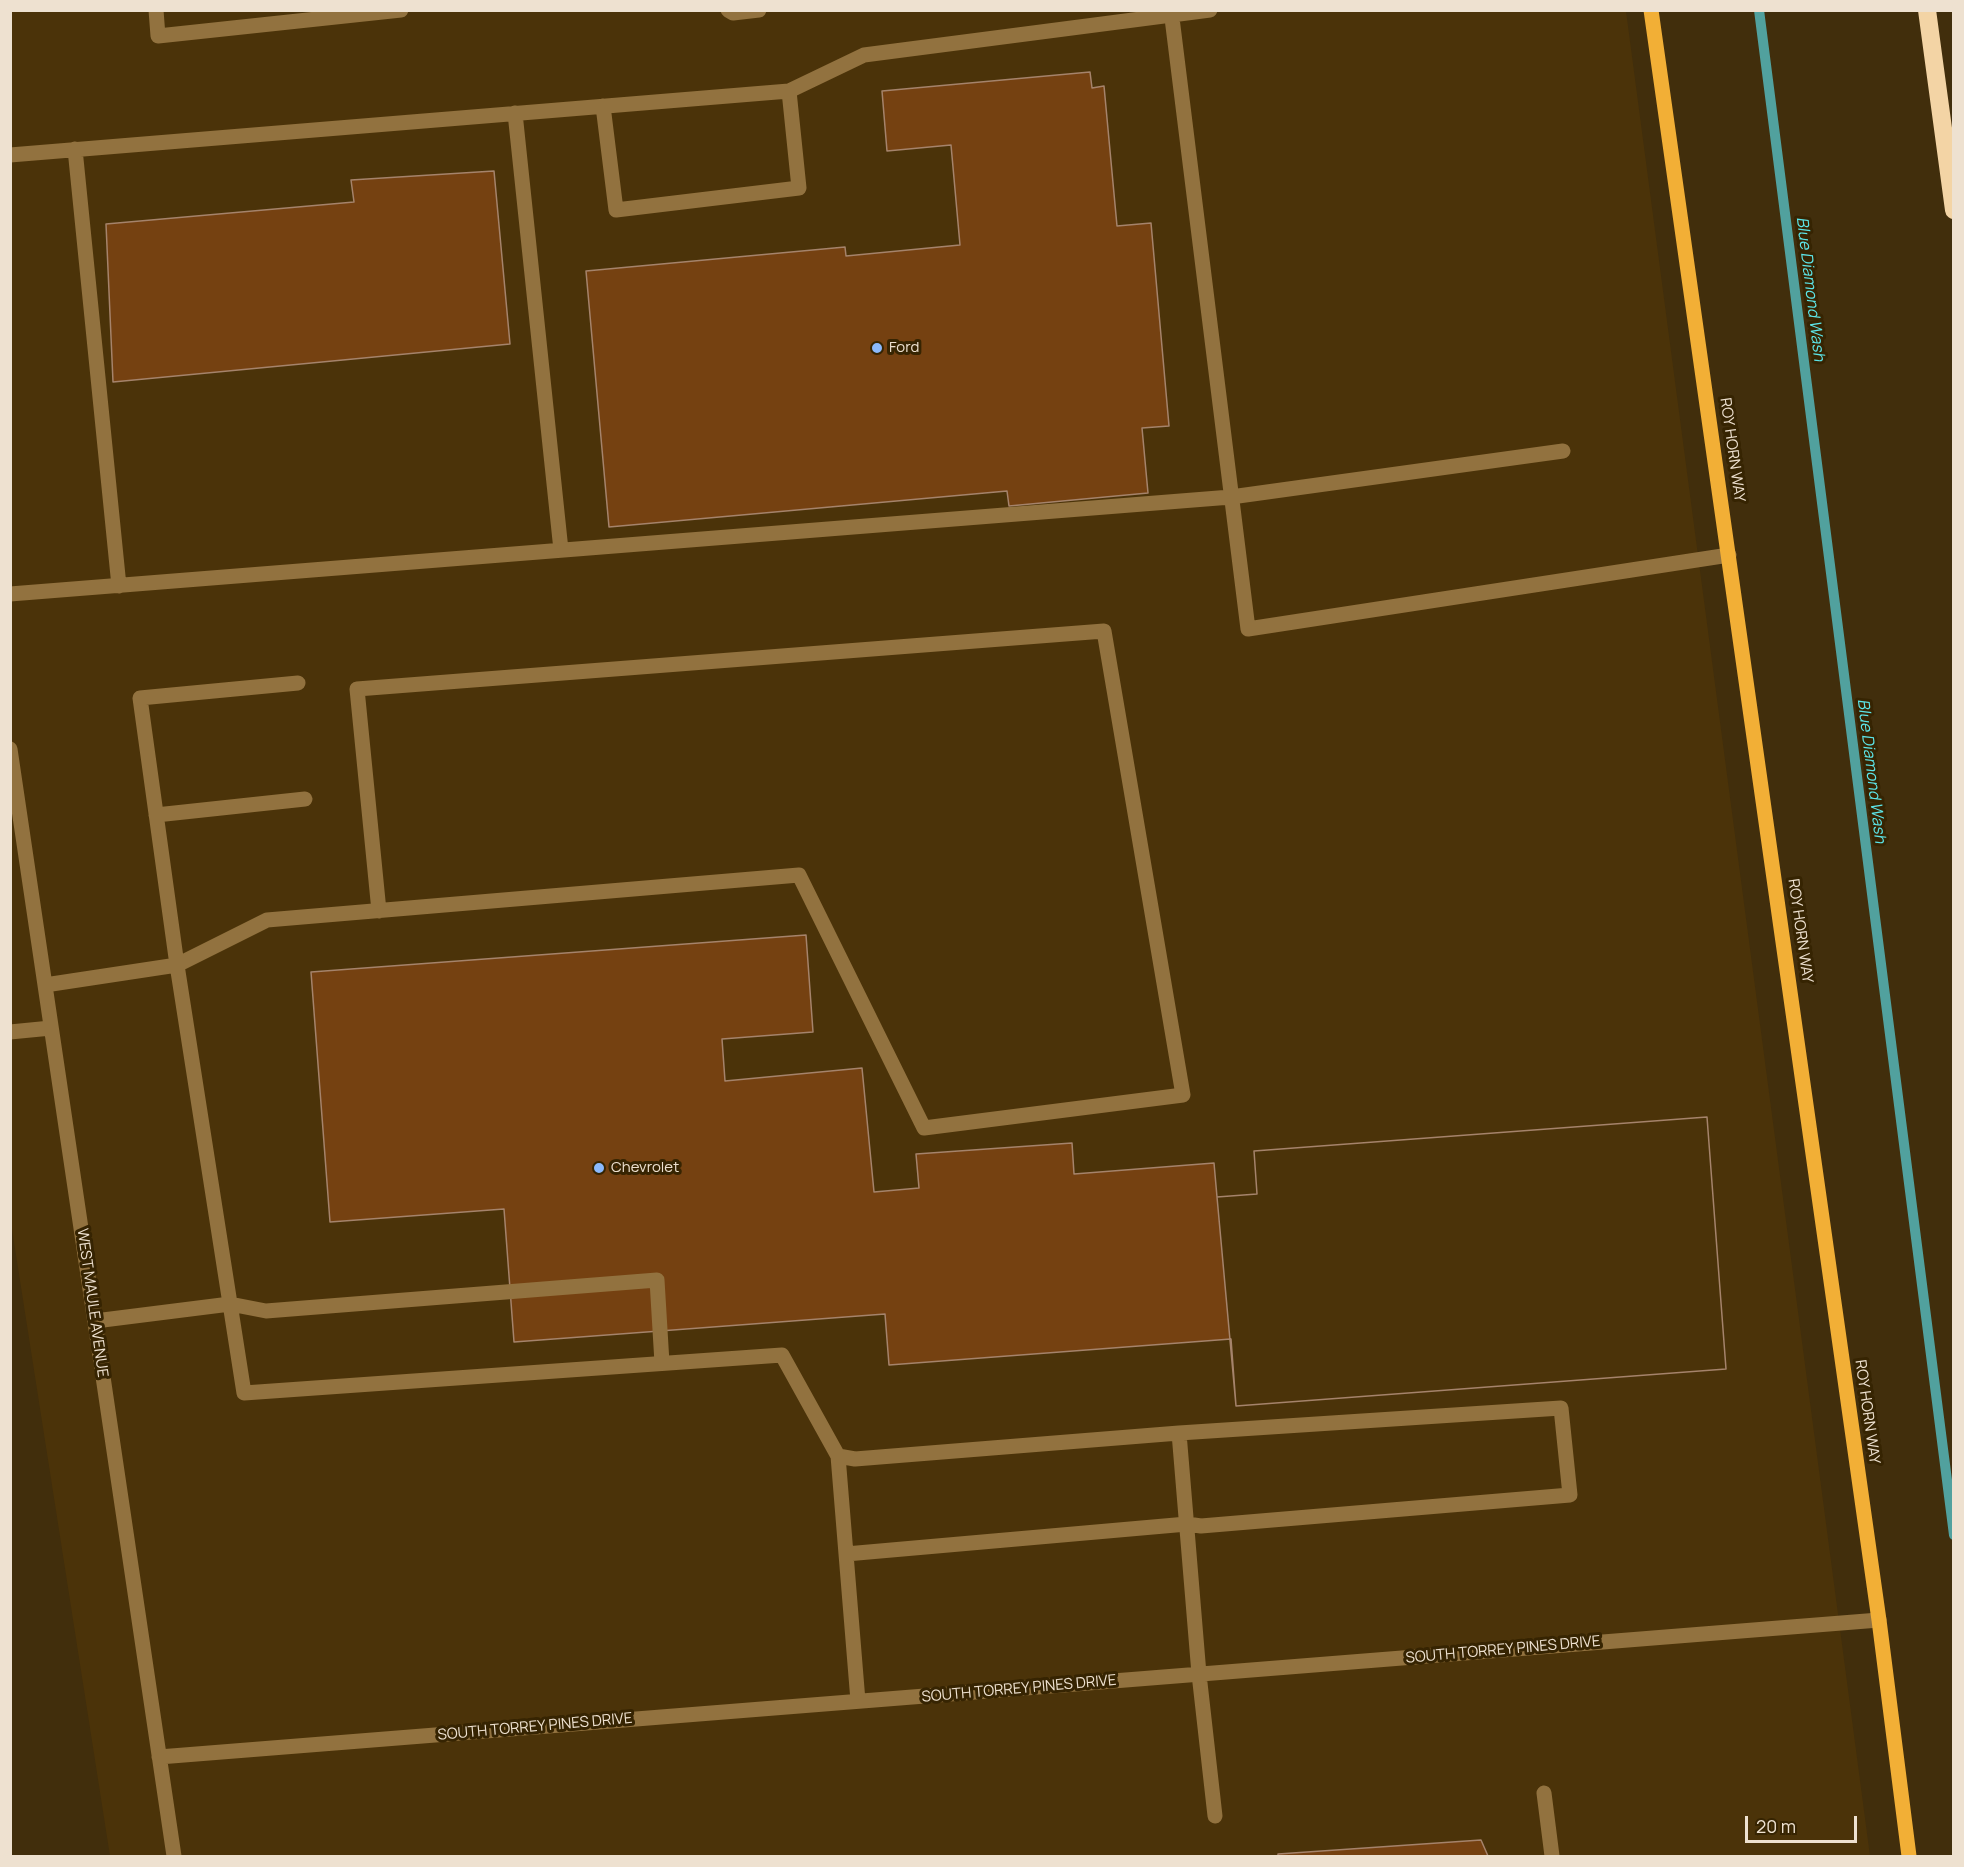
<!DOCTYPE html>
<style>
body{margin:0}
#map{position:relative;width:1964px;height:1867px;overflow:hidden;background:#412e0c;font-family:Manrope,sans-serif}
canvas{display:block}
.frame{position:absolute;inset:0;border:12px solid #eee1d0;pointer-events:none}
.scale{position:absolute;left:1745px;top:1816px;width:112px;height:27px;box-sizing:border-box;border:3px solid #eee1d0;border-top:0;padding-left:8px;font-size:18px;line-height:21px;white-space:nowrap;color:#eee1d0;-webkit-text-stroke:4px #362402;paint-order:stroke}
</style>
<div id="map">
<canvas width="1964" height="1867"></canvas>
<div class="frame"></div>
<div class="scale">20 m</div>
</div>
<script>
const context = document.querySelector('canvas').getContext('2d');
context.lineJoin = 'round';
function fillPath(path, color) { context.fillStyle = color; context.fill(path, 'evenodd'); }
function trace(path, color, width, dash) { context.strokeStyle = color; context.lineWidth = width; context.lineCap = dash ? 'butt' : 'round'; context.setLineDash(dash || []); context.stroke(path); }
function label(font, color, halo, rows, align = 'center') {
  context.font = font + ' Manrope,sans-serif'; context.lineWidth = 6; context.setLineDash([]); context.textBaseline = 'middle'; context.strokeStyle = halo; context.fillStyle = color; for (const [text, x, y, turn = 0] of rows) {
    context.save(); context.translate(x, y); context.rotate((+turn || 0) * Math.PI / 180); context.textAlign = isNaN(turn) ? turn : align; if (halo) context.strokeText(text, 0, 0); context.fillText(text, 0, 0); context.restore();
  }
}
fillPath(new Path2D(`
 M10 11H1626L1870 1856H110L11 1223Z`), '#4b3309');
trace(new Path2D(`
 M1759 10 1954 1535`), '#51a19e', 10);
const building = new Path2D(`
 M1090 72 1092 88 1104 86 1117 226 1151 223 1169 426 1142 428 1148 493 1009 506 1007 491 609 527 586 271 845 247 846 256 960 245 951 145 887 151 882 91Z
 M494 171 510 344 113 382 106 224 354 202 351 180Z
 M806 935 813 1032 722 1039 725 1081 862 1068 874 1192 919 1188 916 1154 1072 1143 1074 1174 1214 1163 1217 1197 1257 1194 1254 1151 1707 1117 1726 1369 1236 1406 1231 1339 889 1365 885 1314 514 1342 504 1209 330 1222 311 972Z
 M1707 1117 1726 1369 1236 1406 1217 1197 1257 1194 1254 1151Z
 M1481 1840 1488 1856H1278V1854Z`);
fillPath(building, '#754111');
trace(building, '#a5836b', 1.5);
trace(new Path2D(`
 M156 10 158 36 401 10
 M728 10 733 13 759 10
 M1171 10 1248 629 1729 555
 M603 106 616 210 799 188 789 91
 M515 113 561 550
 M75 149 119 586
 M10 155 789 91 864 55 1210 10
 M10 594 1231 497 1563 451
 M298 683 140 698 177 965 244 1393 782 1355 838 1456 858 1701
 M10 749 174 1856
 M156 815 305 799
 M45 985 177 965 267 920 799 875 924 1128 1183 1095 1104 631 357 689 379 911
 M10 1032 51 1028
 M95 1321 230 1304 266 1311 657 1280 662 1363
 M838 1456 855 1459 1179 1433 1199 1674 1215 1816
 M846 1554 1187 1524 1201 1526 1570 1495 1561 1408 1179 1433
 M159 1757 1879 1620
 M1544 1793 1552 1856`), '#92723f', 15);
trace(new Path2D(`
 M1651 10 1879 1620 1909 1856`), '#f2af36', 15);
trace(new Path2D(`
 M1927 10 1954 210`), '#f3d4a5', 18);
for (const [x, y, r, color] of [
 [877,348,6,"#8bb9fc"],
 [599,1168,6,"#8bb9fc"]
]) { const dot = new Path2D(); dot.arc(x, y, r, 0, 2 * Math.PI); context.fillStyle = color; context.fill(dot); trace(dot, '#362402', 2); }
label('15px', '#eee1d0', '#362402', [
 ["Ford",889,348],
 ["Chevrolet",611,1168]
], 'left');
label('15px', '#eee1d0', '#362402', [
 ["ROY HORN WAY",1732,450,82],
 ["ROY HORN WAY",1800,931,82],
 ["WEST MAULE AVENUE",92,1303,82],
 ["ROY HORN WAY",1867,1412,82],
 ["SOUTH TORREY PINES DRIVE",1503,1650,-5],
 ["SOUTH TORREY PINES DRIVE",1019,1689,-5],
 ["SOUTH TORREY PINES DRIVE",535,1727,-5]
]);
label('italic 16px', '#5de5e8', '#362402', [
 ["Blue Diamond Wash",1810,289,83],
 ["Blue Diamond Wash",1871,771,83]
]);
</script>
